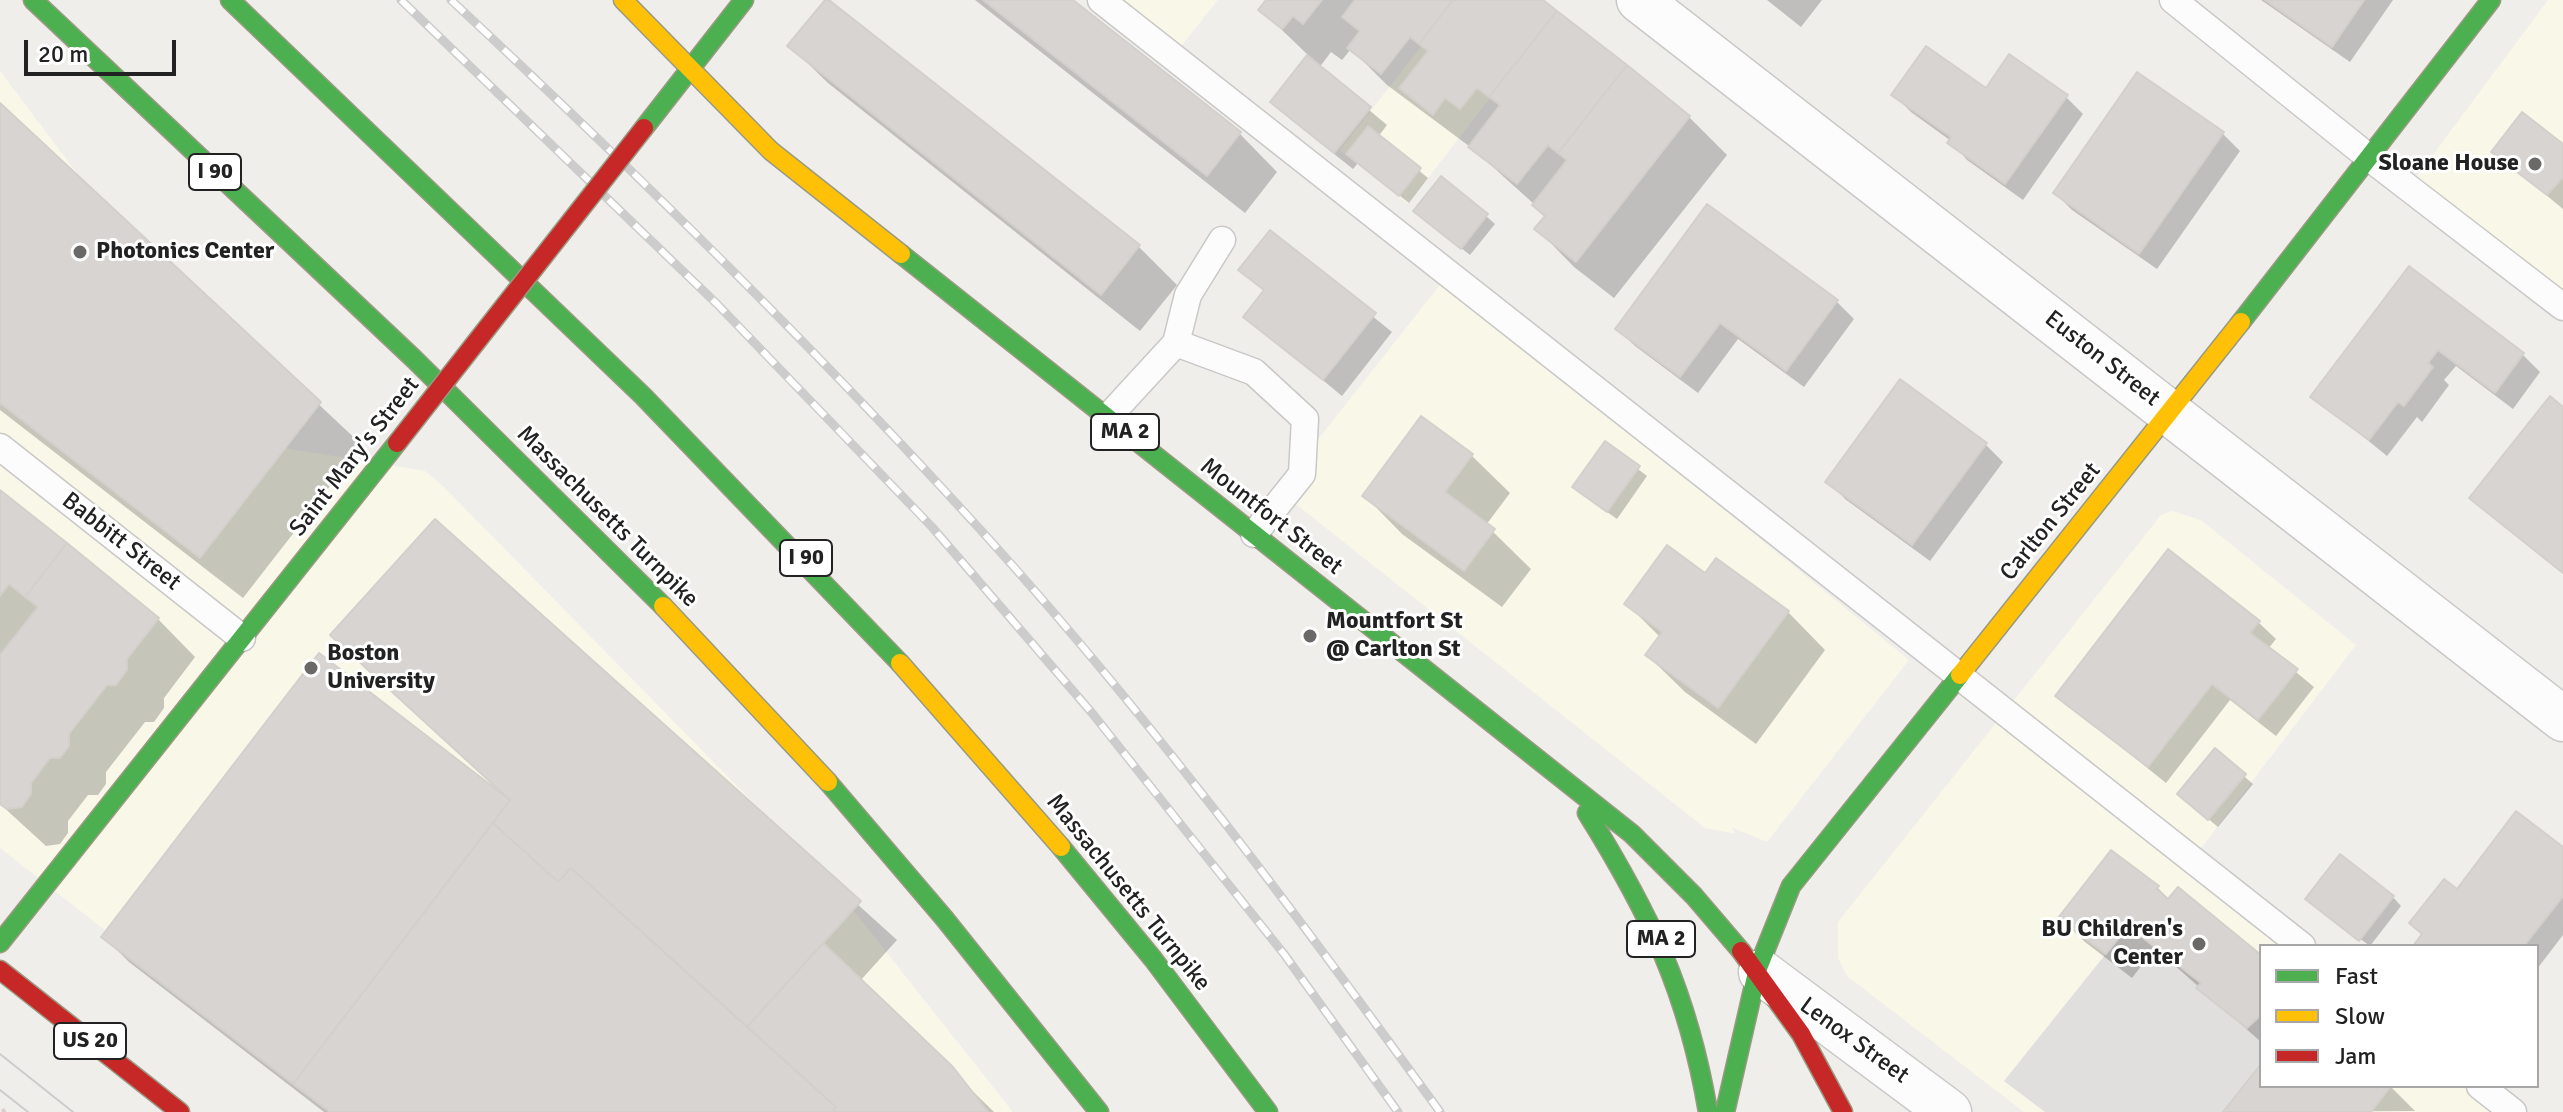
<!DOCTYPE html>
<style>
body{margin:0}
#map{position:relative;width:2563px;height:1112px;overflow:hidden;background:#f0eeeb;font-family:Signika,sans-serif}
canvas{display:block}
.legend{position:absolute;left:2259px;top:944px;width:280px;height:144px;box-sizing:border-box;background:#fff;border:2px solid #a7a7a7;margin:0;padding:10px 14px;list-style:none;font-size:24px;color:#222}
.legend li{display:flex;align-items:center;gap:16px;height:40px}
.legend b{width:40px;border:2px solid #a7a7a7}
.scale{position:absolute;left:24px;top:40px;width:152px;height:36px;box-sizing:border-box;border:4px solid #222;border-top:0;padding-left:10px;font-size:24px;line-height:28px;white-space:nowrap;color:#222;-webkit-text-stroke:6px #fff;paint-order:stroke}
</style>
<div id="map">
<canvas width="2563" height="1112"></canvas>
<ul class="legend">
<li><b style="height:10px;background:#4caf50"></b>Fast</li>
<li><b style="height:10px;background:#ffc107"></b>Slow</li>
<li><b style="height:10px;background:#c62828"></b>Jam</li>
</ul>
<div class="scale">20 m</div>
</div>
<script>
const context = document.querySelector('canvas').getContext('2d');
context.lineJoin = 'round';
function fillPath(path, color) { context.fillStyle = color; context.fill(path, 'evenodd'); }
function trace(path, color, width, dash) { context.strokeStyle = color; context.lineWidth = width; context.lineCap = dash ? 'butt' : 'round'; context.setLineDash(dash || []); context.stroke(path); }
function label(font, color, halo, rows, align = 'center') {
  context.font = font + ' Signika,sans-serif'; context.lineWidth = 6; context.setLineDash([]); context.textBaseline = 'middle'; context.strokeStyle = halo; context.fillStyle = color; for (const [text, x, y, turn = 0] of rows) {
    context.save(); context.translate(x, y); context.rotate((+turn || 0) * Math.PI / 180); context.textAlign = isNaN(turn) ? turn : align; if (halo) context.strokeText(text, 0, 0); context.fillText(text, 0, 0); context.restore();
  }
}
fillPath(new Path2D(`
 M1093 0H1218L1170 60Z
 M1458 0 1554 15 1408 204 1340 150Z
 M2548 0H2563V312L2406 191Z
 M0 71 284 448 425 471 444 487 830 881 1013 1112H337L0 848Z
 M1443 281 1909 660 1767 842 1731 827 1736 834 1705 828 1278 490Z
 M2172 511 2201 520 2356 645 2189 864 2290 946H2261V1086H2464L2497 1112H2024L1847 976 1838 958V922L2161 515Z`), '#f8f7e8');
fillPath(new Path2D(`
 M2133 920 2142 928 2138 934 2201 983 2197 987 2261 1015V1064L2223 1112H2045L2004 1081Z`), '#e0dfde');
fillPath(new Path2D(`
 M975 0H1070L1240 134 1277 172 1245 213Z
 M1269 0H1540L1689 117 1727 155 1614 298 1574 267 1537 229 1546 217 1535 205 1473 149 1387 85 1351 49 1342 60 1331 52 1319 68 1387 125 1378 137 1428 178 1409 203 1358 163 1353 169 1290 119 1273 102 1309 56 1261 10Z
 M1767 0H1822L1801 27Z
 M2261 0H2393L2350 62Z
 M827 1 1139 247 1177 285 1140 331 828 83 790 46Z
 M1986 90 2066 97 2083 114 2023 200 1967 160 1951 141 1911 112 1894 95Z
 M0 105 362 445 243 598 0 410Z
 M2223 134 2240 151 2157 269 2072 210 2055 193Z
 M2563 146V209L2494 152Z
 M1486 216 1495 224 1470 255 1424 219Z
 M1270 233 1392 332 1342 396 1246 317 1265 292 1241 270Z
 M2410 269 2523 355 2540 372 2513 409 2456 366 2444 380 2449 385 2422 422 2417 417 2387 456 2313 396Z
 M1837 302 1854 319 1804 387 1738 339 1698 393 1635 346 1617 329Z
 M2563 410V574L2471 498Z
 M1422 419 1472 456 1510 493 1486 525 1531 569 1502 607 1402 534 1365 496Z
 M1605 444 1647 476 1617 519 1583 495Z
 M1986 445 2003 462 1930 561 1845 499 1828 481Z
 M0 495 158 619 195 657 164 698V708L154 722H145L106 772V784L98 795H88L68 821V833L60 844 46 846 0 804Z
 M435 522 897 940 860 981 994 1112H324L129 962 104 937 496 788 333 635Z
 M1705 576 1788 612 1825 650 1756 744 1685 692 1647 655 1660 637 1626 603Z
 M2258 622 2276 639 2268 649 2314 687 2276 736 2230 700 2166 783 2058 696Z
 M2215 751 2253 784 2218 827 2188 802Z
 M2563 850V935L2537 969V946H2415L2457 892Z
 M2157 887 2170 900 2261 958V1042L2155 948 2132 978 2085 942 2060 918Z
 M2393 897 2401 906 2370 946 2316 907Z
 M2261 1067V1086H2390L2415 1111 2225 1112Z`), '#0003');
const building = new Path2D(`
 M825 0H829L1140 245 1101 295 787 46Z
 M983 0H1073L1241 132 1207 176Z
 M1266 0H1322L1303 24 1293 16 1282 29 1258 10Z
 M1355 0H1453L1419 44 1410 37 1381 74 1347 48 1360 31 1342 17Z
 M1453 0H1543L1557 11 1489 97 1477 88 1460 109 1445 98 1433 115 1399 88 1428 51 1419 44Z
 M2265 0H2364L2332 47Z
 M1557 11 1627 65 1558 153 1548 145 1517 184 1468 147 1500 105 1489 97Z
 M1926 46 1986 88 2009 54 2068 95 2005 184 1947 143 1951 137 1891 95Z
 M1307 55 1371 107 1334 153 1270 102Z
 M1627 65 1690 116 1576 262 1534 229 1545 216 1532 205 1567 160 1558 153Z
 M2137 72 2224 132 2139 254 2053 193Z
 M0 103 321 402 200 558 0 403Z
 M2522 112 2563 144V177L2547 195 2491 152Z
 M1368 126 1421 168 1399 196 1346 154Z
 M1441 176 1488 214 1461 249 1413 211Z
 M1707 204 1838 300 1786 371 1720 323 1680 377 1615 329Z
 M1270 230 1376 313 1323 380 1243 317 1264 290 1238 270Z
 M2409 266 2524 353 2495 393 2438 350 2428 363 2433 367 2404 406 2398 402 2369 440 2310 397Z
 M1900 379 1987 443 1912 545 1825 482Z
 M2550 396 2563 407V573L2469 498Z
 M1421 416 1473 454 1445 492 1495 529 1464 571 1362 496Z
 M1605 441 1640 466 1607 512 1572 487Z
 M0 490 67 543 25 597 9 584 0 596Z
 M435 519 861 901 747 1027 571 868 558 882 493 823 510 800 330 635Z
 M67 543 159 618 127 659V670L116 685H107L69 734V746L60 758H50L31 783V794L22 807 7 809 0 804V655L38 607 25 597Z
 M1667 545 1705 573 1716 558 1789 611 1718 708 1645 655 1662 632 1624 604Z
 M2168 549 2260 621 2250 633 2298 669 2258 720 2212 684 2148 767 2055 696Z
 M319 653 510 800 293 1084 101 937Z
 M2215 748 2246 774 2208 820 2177 794Z
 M2516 811 2563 847V896L2524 946H2413L2422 934 2409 923 2444 879 2457 889Z
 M493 823 558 882 571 868 836 1107 832 1112H330L293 1084Z
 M2111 850 2159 886 2156 889 2168 899 2178 887 2261 955V1015L2247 1028 2196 988 2201 983 2138 934 2142 928 2133 920 2106 954 2058 918Z
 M2340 854 2394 896 2359 941 2305 899Z
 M823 943 953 1067 988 1112H832L836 1107 747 1027Z
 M2261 1064V1086H2391L2371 1112H2223Z`);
fillPath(building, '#d7d4d2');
trace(building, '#d3d0cc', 2);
const lane = new Path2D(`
 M1101 0 2302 946
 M2173 0 2371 159 2563 307
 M1176 343 1254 372 1305 419 1302 474 1254 534
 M1107 418 1176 343 1188 295 1222 240
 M0 447 242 638
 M2480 1086 2513 1112`);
const street = new Path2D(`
 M1639 0 2563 719
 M1761 972 1949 1112`);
const fast = new Path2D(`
 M33 0 414 359 663 606
 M230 0 643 396 900 663
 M644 128 744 0
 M901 254 1632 834 1694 896 1741 951
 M2241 322 2491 0
 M828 782 944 918 1099 1112
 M1587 813C1650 914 1688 993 1708 1112
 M1061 847 1153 959 1268 1112
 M0 943 397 443
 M1725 1112 1758 968 1791 886 1960 675`);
const slow = new Path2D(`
 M623 0 771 151 901 254
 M663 606 828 782
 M900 663 1061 847
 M1960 675 2241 322`);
const jam = new Path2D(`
 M1741 951 1801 1034 1843 1112
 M0 970 180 1112`);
trace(lane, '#c9c8c7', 29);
trace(street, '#c9c8c7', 47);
trace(fast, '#999a82', 21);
trace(slow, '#999a82', 21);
trace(jam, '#999a82', 21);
trace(new Path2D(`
 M2 1112 6 1110`), '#dccecd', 5, [4, 4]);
trace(lane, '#fdfcfc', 26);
trace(street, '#fdfcfc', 44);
trace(fast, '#4caf50', 18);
trace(slow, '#ffc107', 18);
trace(jam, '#c62828', 18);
trace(new Path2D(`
 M0 1054 73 1112
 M0 1090 28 1112`), '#ccc', 2);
const rail = new Path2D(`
 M401 0 717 304 932 527 1092 713 1284 954 1398 1112
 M451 0C624 161 795 328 955 502 1132 693 1288 902 1440 1112`);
trace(rail, '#ccc', 9);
trace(rail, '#fff', 6, [18]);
const jamBridge = new Path2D(`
 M397 443 644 128`);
trace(jamBridge, '#999a82', 21, []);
trace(jamBridge, '#c62828', 18);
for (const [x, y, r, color] of [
 [2535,164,8,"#6a6968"],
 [80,252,8,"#6a6968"],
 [1310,636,8,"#6a6968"],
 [311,668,8,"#6a6968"],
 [2199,944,8,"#6a6968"]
]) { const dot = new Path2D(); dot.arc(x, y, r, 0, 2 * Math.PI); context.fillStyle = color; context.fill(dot); trace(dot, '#fff', 3); }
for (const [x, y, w] of [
 [215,172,52],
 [1125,432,68],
 [806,558,52],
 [1661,939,68],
 [90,1041,72]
]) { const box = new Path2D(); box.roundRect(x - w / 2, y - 18, w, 36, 6); context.fillStyle = '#fff'; context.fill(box); trace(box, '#222', 2); }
label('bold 22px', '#222', null, [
 ["I 90",215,172],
 ["MA 2",1125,432],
 ["I 90",806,558],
 ["MA 2",1661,939],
 ["US 20",90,1041]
]);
label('bold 24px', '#222', '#fff', [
 ["Sloane House",2519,164,"right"],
 ["Photonics Center",96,252],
 ["Mountfort St",1326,622],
 ["@ Carlton St",1326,650],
 ["Boston",327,654],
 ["University",327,682],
 ["BU Children's",2183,930,"right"],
 ["Center",2183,958,"right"]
], 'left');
label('24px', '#222', '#fff', [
 ["Euston Street",2102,359,38],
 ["Saint Mary's Street",355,457,-52],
 ["Massachusetts Turnpike",607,517,45],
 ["Mountfort Street",1271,517,38],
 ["Carlton Street",2051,522,-51],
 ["Babbitt Street",121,542,38],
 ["Massachusetts Turnpike",1128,893,51],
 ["Lenox Street",1854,1041,36]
]);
</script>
